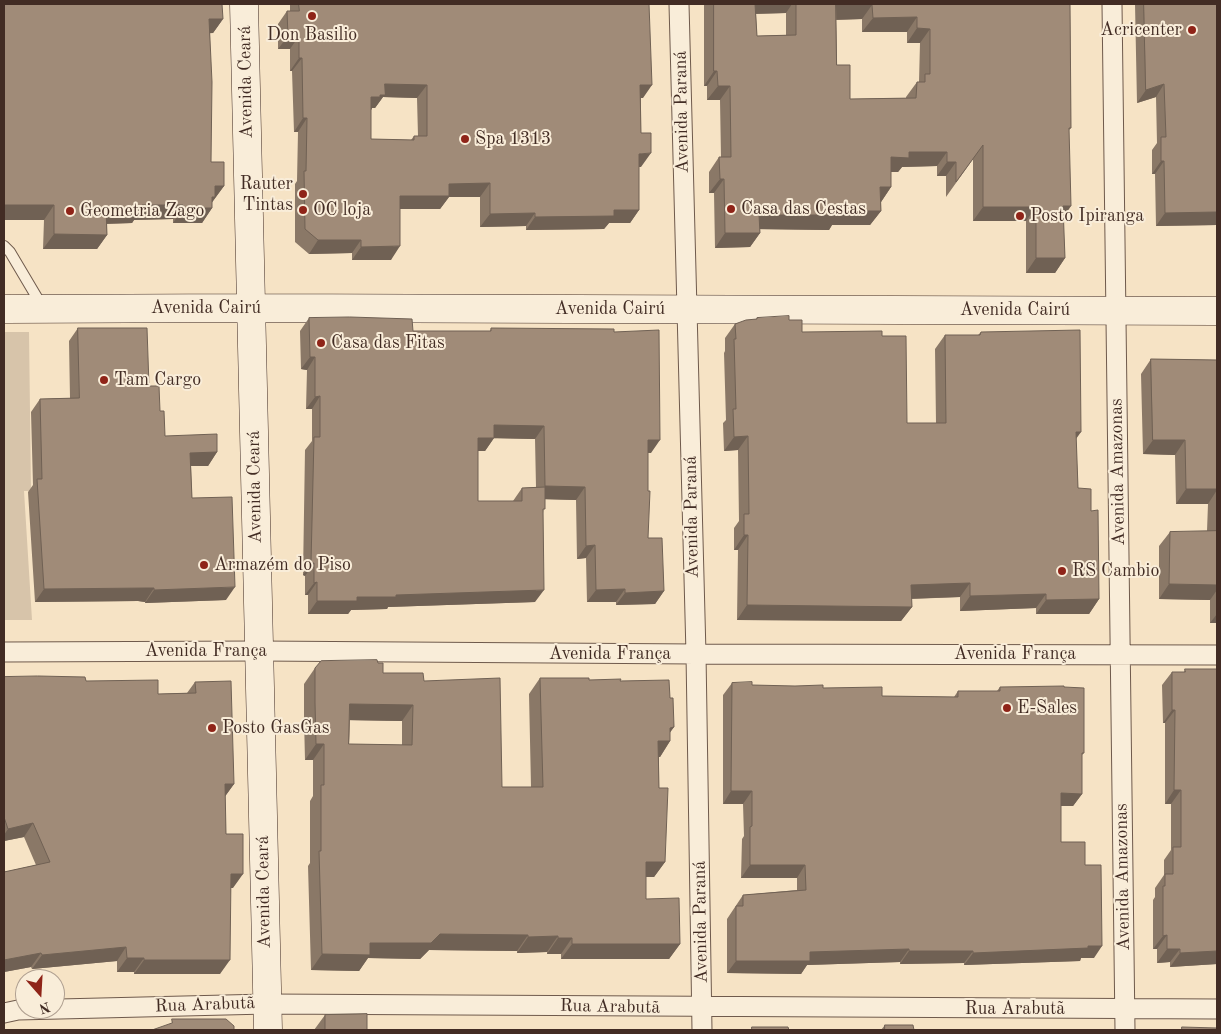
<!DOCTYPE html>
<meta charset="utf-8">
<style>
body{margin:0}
#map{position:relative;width:1221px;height:1034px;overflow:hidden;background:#f6e3c5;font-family:"Old Standard TT",serif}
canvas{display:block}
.frame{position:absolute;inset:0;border:5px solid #422c24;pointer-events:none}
.north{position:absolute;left:15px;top:969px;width:50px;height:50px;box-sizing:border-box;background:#f9edd9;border:1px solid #b0a091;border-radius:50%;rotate:161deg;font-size:14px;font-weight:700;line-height:20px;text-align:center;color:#422c24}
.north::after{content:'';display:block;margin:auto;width:18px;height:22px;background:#8f2418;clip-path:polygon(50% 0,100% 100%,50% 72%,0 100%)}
</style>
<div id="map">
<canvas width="1221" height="1034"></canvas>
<div class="frame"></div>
<div class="north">N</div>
</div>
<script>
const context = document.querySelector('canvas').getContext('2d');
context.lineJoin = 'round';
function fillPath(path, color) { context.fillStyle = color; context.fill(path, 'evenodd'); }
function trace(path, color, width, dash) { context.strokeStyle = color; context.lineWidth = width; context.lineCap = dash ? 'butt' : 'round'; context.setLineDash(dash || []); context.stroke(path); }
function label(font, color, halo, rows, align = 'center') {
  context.font = font + ' "Old Standard TT",serif'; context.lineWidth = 4; context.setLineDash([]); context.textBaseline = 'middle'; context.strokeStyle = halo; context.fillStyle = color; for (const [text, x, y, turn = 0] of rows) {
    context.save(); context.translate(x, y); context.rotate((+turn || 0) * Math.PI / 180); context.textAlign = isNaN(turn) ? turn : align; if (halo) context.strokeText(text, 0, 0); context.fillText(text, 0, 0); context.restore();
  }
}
fillPath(new Path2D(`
 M4 332H29L31 491H24L32 620H4Z`), '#d7c4aa');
const service = new Path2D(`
 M4 246 10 252 42 306`);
const minor = new Path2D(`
 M679 4 696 654 702 1030
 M1112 4 1125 1030
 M4 652 259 651 696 654 1217 655
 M4 1013 18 1010 267 1004 1217 1009`);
const secondary = new Path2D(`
 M244 4 268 1030
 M4 309 251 308 1217 311`);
trace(service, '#6f5a4c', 12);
trace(minor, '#6f5a4c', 21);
trace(secondary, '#422c24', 29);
trace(service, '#f9edd9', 10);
trace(minor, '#f9edd9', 19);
trace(secondary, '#f9edd9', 28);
fillPath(new Path2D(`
 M290 4H649L643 98H641V167H639V210L630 223H609L604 229 526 230V226L480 227V197H449L440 209H400L391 260H352V253L309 254 295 242V184L297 181 298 132H294L292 71H290V49H278V24L287 11H290ZM383 97 417 98 418 136H414L411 140 371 139V110L372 108H375Z
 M704 4H1070L1071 128 1069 130 1063 217 1065 258 1055 273H1026V221H973V159L946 197V176H937V166L902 167 898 172H891V187L881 202V211L870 225H832L829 230 760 229V233L750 247 715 248 714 193H709V172L719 157H721L720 100H707V86H704ZM786 13V35L757 36 756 14ZM862 19V32H907V43H920L919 82H917L906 97V98L850 99 837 65 836 20Z
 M1135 4H1217V225L1156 226 1155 174H1152V150L1157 143 1156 97 1137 103Z
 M223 19 213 33H210L211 162 224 186 212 202V208L202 223H173V219L134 220 132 223 107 224V235L97 249H43L44 220H4Z
 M309 318 413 331H490L491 328 614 332 651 453H648V538L664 591 655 604 616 605V602H587L586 558 577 559 576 500 545 499 543 513 535 602 388 607 387 609 351 610 348 614H308V595H305V576L303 575 305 450 312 441V409H306L307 370 301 369 300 331ZM494 438 535 439 536 487 522 488 513 501H478V451H485Z
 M757 318 789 320 802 332 882 336 907 423H936L935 349 945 335H978L981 332 1076 439 1078 488 1091 511 1099 599 1089 614H1036V608L960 611V597L911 599 912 607 901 621 737 620 738 550H734V528L739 521 738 450 724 451 723 423 726 420 724 353 725 351V338L735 324 756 319Z
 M78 328 149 386 160 411 165 436 217 452 208 466H191L192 498 226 600 145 603V602L138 601 35 602 28 492 33 485 31 412 40 399 70 398 69 341Z
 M1151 359 1217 360V623H1210V600L1159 599V546L1170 532 1207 531 1208 504H1176L1175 455 1143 454 1141 374Z
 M378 663 383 673 424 681 502 787H531L529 694 540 678 620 681 670 698 674 727 670 732V741L660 757H659V788L665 862 654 877H646V899L680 944 669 959H561V954H547V952L517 953V951L429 950 420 959 368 958 359 971 311 970 308 866 310 863V801L313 796V760H305L304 719V684L315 668ZM350 720 402 721V745L349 744Z
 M1185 669 1217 964 1170 967V962L1157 963V949H1153V900L1155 897V888L1164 875V860L1171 850V804H1165V723H1163L1162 685 1172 672H1184Z
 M4 677 86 681 158 694 187 693 195 682 234 784 225 796 226 834 233 888H231L220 974H134V972H117V961L32 969 31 967 4 972V872L36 865 24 837 4 841Z
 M732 683 752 685 823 688 882 696 954 697 958 691H997L1000 687 1084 753 1082 755V794L1073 806H1061V842L1085 865 1094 958H1081L1080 961 964 965V963L900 964V962L807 965 801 974 727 973V919L743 895 797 890V878H741L742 839 744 836 743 804H723V695Z
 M325 1015 367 1030H314Z
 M885 1025 914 1030H881Z`), '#8a7867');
fillPath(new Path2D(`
 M752 4H792L786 13 745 14Z
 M836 5H872L862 19 826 20Z
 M917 17 907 32H862L873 18Z
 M209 19H223L213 33 199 34Z
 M917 28 930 29 920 43H907Z
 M288 36H299L290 49H278Z
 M299 58H302L292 71H290Z
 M714 71H717L707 86H704Z
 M385 84 427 85 417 98 383 97 375 108H372L371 110V97Z
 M1164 84 1156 97 1137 103 1146 90Z
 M640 85H652L643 98H631Z
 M718 86H730L720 100H707Z
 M303 118H307L298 132H294Z
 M909 152H947L937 166 902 167 898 172H881L891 157Z
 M651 153 641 167H630L639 154Z
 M1161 161H1164L1155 174H1152Z
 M947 162H956L946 176H937Z
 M720 179H724L714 193H709Z
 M490 183 480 197H449L440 209H391L400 196 449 184Z
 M215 186H224L208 208H212L202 223H173L183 208Z
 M880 187H891L881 202Z
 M4 205H54L44 220H4Z
 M142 205H183L173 219 134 220 132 223 96 224 106 209Z
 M1063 206H1071L1061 221Z
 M983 207H1036L1026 221H973Z
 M614 210H639L630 223H609L604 229 526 230 535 217Z
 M839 211H881L870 225H832L829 230 749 229 759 215Z
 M1217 212V225L1156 226 1165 213Z
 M535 213 526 226 480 227 490 214Z
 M725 233H760L750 247 715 248Z
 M54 234 107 235 97 249H43Z
 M318 240H361L352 253 309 254Z
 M400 246 391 260H352L361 247Z
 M1036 258H1065L1055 273H1026Z
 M310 357H315L307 370 301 369Z
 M320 396 312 409H306L315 397Z
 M494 425 544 426 535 439 485 438Z
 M1076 432H1081L1071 446Z
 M748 436 738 450 724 451 734 437Z
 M478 438H494L485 451H469Z
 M648 440H660L651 453 639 452Z
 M1153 440H1185L1175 455 1143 454Z
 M217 452 208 466H181L190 453Z
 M545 486 585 487 576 500 536 499Z
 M1186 489H1217V490L1208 504H1176Z
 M744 535H748L738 550H734Z
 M595 545 586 558 577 559 586 546Z
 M311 563H314L305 576 303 575Z
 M317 582 308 595H305L314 583Z
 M970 583 960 597 901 599 911 585Z
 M1169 584 1217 585V590L1210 600 1159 599Z
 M235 587 226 600 145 603 154 590Z
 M147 588H154L145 602 138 601 35 602 44 589Z
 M625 589 616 602H587L596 590Z
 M544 590 535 602 388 607 387 609 351 610 348 614H308L317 601 357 597 396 595Z
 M664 591 655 604 616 605 625 593Z
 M1046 594 1036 608 960 611 970 596Z
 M1099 599 1089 614H1036L1046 600Z
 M747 605 912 607 901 621 737 620Z
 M1217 614V623H1210Z
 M350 704 413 705 402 721 339 720Z
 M1172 710H1175L1165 723H1163Z
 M674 727 664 741H670L660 757H647L658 741 670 728Z
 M316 744H324L313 760H305Z
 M225 784H234L224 798Z
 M1174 790H1181L1171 804H1165Z
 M731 791H752L743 804H723Z
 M1061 793 1082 794 1073 806H1052Z
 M33 823 24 837 4 841V835L8 829Z
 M646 862H665L654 877H635Z
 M750 865H805L797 878H741Z
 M231 874H243L233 888H221Z
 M440 934 528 935 517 951 429 950 420 959 368 958 359 971 311 970 322 954 370 943Z
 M1167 935 1157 949H1153L1163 936Z
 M558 936 547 952 517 953 528 937Z
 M558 938H572L561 954H547Z
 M572 944H680L669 959H561Z
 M1088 946H1102L1094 958H1081L1080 961 964 965 973 953Z
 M126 947 117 961 32 969 42 955Z
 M909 949 900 962 807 965 801 974 727 973 736 961 810 952Z
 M1167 949H1180L1170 962 1157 963Z
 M909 951H973L964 963 900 964Z
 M1217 951V964L1170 967 1180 953Z
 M41 953 31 967 4 972V960Z
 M127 958H144L134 972H117Z
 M144 960H230L220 974H134Z`), '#706154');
const building = new Path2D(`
 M4 4H222L223 19H209L212 82 211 162H224V186H215V197H212V208H183V205H142V209H106L107 235 54 234V205H4Z
 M299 4H649L652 85H640L641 133H651V153L639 154V210H614V216L535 217V213L490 214V183L449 184V196H400V246L361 247V240H318L305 229 304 171H306L307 118H303L302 58H299V36H288L287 11H299ZM385 84 427 85V136H414V140L371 139V97H380V95H385Z
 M714 4H755L757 36 796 35V4H1070L1071 128H1069L1071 206H1063L1065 258H1036V207H983V145L956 182V162H947V152H909V158L891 157V187H880L881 211H839V215H759L760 233H725L724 179H720L719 157H731L730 86H718L717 71H714ZM836 5H872L873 18 917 17V28L930 29V74H925V82H917L916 98 850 99V65H837Z
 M1144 4H1217V212L1165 213 1164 161H1161V137H1166L1164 84 1146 90Z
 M789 316V320H802V332L882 331V336H906L907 423H946L945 335H980L981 332 1080 330 1081 432H1076L1078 488 1091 489V511L1098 510 1099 599 1046 600V594L970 596V583L911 585 912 607 747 605 748 535H744V514H749L748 436 734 437 733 409H736L734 339H736L735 324 746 320 757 319V318Z
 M350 317 412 319 413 331H491V328L614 329V332L659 330 660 440H648V491H650L648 538H662L664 591 625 593V589L596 590 595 545 586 546 585 487 545 486 544 426 494 425V438H478V501H522V488L545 487V509H543L544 590 396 595V597H357V601H317V582L314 583V563H311L314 437H320V396L315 397V357H310L309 318Z
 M78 328H147L149 386H159L160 411H164L165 436 217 434V452L190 453 192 498 232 497 235 587 154 590V588H147L44 589 37 479H42L40 399 79 398Z
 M1151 359 1217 360V489H1186L1185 440H1153Z
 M1217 531V585L1169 584 1170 532Z
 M377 660 378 663H383V673H423L424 681 500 678 502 787H543L540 678H589V680L621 679 620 681 669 680 670 698H673L674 727 670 728V741H658L659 788H668L665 862H646V899L679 898 680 944H572V938H558V936L528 937V935L440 934 431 943H370V955L322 954 319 851H321V785H324V744H316L315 703V668L321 661ZM350 704 413 705 412 745 349 744Z
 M1185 669H1217V951L1180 953V949H1167V935L1163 936V886H1165V874H1173V847H1181V790H1174L1175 710H1172V672H1185Z
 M38 676 85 677 86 681 158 680V694L196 693 195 682 231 681 234 784H225L226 834H243V874H231L230 960H144V958H127L126 947 42 955 41 953 4 960V872L50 862 33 823 8 829 4 817V677Z
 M752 682V685L795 686 823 685V688L882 687V696L958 697V691H1000V687L1064 686V687L1084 688V753H1082V794L1061 793V842H1085V865H1101L1102 946H1088V948L973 953V951H909V949L810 952V961H736V906H743V895L806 890 805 865H750V827L752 826V791H731L732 683Z
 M367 1014V1030H325V1015Z
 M172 1019H226L234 1026V1030H152L172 1023Z
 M885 1025H913L914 1030H885Z
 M752 1027H788L789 1030H752Z
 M1182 1027 1217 1028V1030H1182Z`);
fillPath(building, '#a08b78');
trace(building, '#706154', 1);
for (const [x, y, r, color] of [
 [312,16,5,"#8f2418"],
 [1192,30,5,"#8f2418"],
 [465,139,5,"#8f2418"],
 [303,194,5,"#8f2418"],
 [731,209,5,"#8f2418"],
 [303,210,5,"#8f2418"],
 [70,211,5,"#8f2418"],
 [1020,216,5,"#8f2418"],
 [321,343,5,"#8f2418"],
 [104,380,5,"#8f2418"],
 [204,565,5,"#8f2418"],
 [1062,571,5,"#8f2418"],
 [1007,708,5,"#8f2418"],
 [212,728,5,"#8f2418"]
]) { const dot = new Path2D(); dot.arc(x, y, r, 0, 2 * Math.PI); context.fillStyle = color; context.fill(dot); trace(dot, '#f9edd9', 2); }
label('18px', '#422c24', '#f9edd9', [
 ["Acricenter",1182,30,"right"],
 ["Don Basilio",312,35,"center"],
 ["Spa 1313",475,139],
 ["Rauter",293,184,"right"],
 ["Tintas",293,205,"right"],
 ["Casa das Cestas",741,209],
 ["OC loja",313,210],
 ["Geometria Zago",80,211],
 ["Posto Ipiranga",1030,216],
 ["Casa das Fitas",331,343],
 ["Tam Cargo",114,380],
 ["Armazém do Piso",214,565],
 ["RS Cambio",1072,571],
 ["E-Sales",1017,708],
 ["Posto GasGas",222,728]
], 'left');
label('18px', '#422c24', '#f9edd9', [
 ["Avenida Ceará",246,82,-91],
 ["Avenida Paraná",682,112,-91],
 ["Avenida Cairú",206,308],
 ["Avenida Cairú",610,309],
 ["Avenida Cairú",1015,310],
 ["Avenida Amazonas",1118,472,-91],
 ["Avenida Ceará",255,487,-91],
 ["Avenida Paraná",692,517,-91],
 ["Avenida França",206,651],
 ["Avenida França",610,654],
 ["Avenida França",1015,654],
 ["Avenida Amazonas",1123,877,-91],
 ["Avenida Ceará",264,892,-91],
 ["Avenida Paraná",701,922,-91],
 ["Rua Arabutã",205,1005,-2],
 ["Rua Arabutã",610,1007,1],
 ["Rua Arabutã",1015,1009]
]);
</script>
